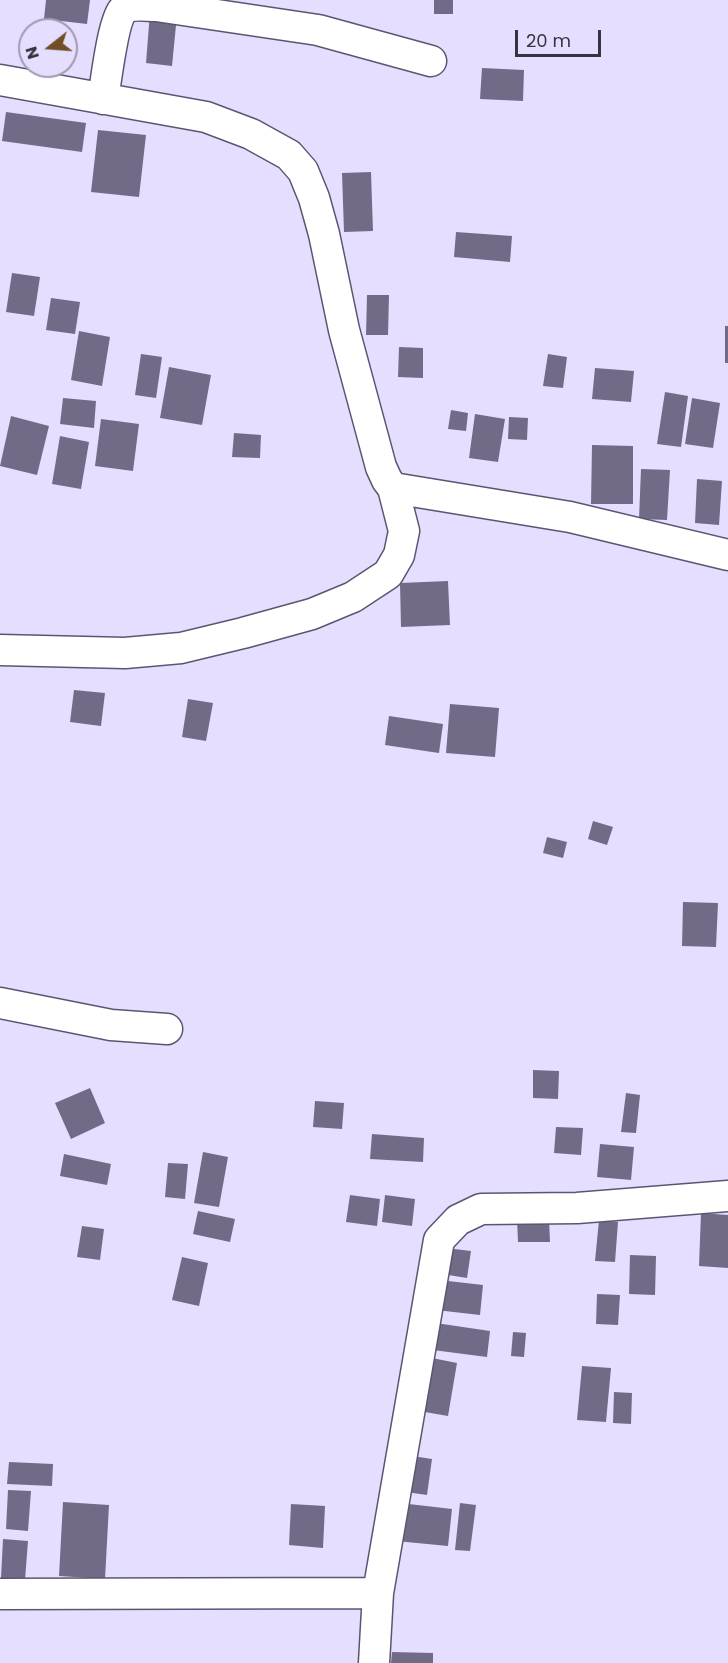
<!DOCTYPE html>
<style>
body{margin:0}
#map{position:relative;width:728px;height:1663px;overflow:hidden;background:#e5defe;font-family:Poppins,sans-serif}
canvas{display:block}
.north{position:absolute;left:18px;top:18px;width:60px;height:60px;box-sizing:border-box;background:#e5defe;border:2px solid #9f9ab2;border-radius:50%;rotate:253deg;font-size:16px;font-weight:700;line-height:24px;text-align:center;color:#363440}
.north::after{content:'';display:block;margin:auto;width:21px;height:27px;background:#704f26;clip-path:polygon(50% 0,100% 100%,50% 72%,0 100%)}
.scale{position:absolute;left:515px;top:30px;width:86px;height:27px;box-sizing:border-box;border:3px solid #363440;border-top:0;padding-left:8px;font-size:18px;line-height:21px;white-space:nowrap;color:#363440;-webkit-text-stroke:4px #e5defe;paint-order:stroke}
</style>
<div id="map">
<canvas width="728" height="1663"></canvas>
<div class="north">N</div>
<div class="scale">20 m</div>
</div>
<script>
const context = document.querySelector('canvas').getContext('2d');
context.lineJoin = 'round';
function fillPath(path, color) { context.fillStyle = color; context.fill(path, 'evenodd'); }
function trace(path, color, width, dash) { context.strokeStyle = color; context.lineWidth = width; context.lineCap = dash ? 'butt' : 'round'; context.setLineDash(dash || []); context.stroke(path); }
fillPath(new Path2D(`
 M46 0H90L87 24 44 19Z
 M434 0H453V14H434Z
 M150 12 177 15 172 66 146 63Z
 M482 68 524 70 523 101 480 99Z
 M6 112 86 123 82 152 2 141Z
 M98 130 146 135 139 197 91 192Z
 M371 172 373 231 344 232 342 173Z
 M456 232 512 236 510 262 454 257Z
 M12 273 40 277 34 316 6 312Z
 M367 295H389L388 335H366Z
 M51 298 80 302 75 334 46 330Z
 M725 326H728V363H725Z
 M79 331 110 337 102 386 71 380Z
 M399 347 423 348V378L398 377Z
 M141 354 162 357 156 398 135 395Z
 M548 354 567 357 563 388 543 386Z
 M169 367 211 375 202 425 160 418Z
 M595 368 634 371 631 402 592 399Z
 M665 392 688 396 681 447 657 444Z
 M63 398 96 401 94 428 60 424Z
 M692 398 720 403 713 448 685 444Z
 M451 410 468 413 466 431 448 429Z
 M475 414 505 419 498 462 469 458Z
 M11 416 49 426 37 475 0 466Z
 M509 417 528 418 527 440 508 439Z
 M101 419 139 424 133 471 95 466Z
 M234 433 261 435 260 458 232 457Z
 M60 436 89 442 81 489 52 484Z
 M592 445 633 446V504H591Z
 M641 469 670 470 667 520 639 519Z
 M697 479 722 481 719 525 695 523Z
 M448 581 450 625 401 627 400 583Z
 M74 690 105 693 101 726 70 722Z
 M188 699 213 703 206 741 182 737Z
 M450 704 499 708 495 757 446 753Z
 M389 716 443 724 439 753 385 745Z
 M593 821 613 827 607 845 588 839Z
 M547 837 567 842 563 858 543 853Z
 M683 902 718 903 716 947 682 946Z
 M533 1070 559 1071 558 1099 533 1098Z
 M90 1088 105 1123 71 1139 55 1103Z
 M626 1093 640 1095 636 1133 621 1132Z
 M315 1101 344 1103 342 1129 313 1127Z
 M556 1127 583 1128 581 1155 554 1153Z
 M372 1134 424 1138 423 1162 370 1159Z
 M600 1144 634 1147 631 1180 597 1177Z
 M203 1152 228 1157 219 1207 194 1203Z
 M64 1154 111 1164 107 1185 60 1176Z
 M168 1163 188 1164 185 1199 165 1197Z
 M350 1195 380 1199 377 1226 346 1222Z
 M385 1195 415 1199 412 1226 382 1222Z
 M198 1211 235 1219 230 1242 193 1234Z
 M701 1213 728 1215V1268L699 1266Z
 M517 1219H549L550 1242H518Z
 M599 1220 618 1222 615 1262 595 1261Z
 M82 1226 104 1229 100 1260 77 1257Z
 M446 1248 471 1251 467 1278 442 1274Z
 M630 1255 656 1256 655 1295 629 1294Z
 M182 1257 208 1263 199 1306 172 1300Z
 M439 1280 483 1285 480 1315 436 1310Z
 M597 1294 620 1295 618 1325 596 1324Z
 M429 1322 490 1331 487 1357 425 1349Z
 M513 1332 526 1333 524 1357 511 1356Z
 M422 1356 457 1363 448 1416 413 1410Z
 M582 1366 611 1368 606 1422 577 1420Z
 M614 1392 632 1393 631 1424 613 1423Z
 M412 1456 432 1459 427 1495 406 1492Z
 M9 1462 53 1464 52 1486 7 1484Z
 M8 1490 31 1491 28 1531 6 1529Z
 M63 1502 109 1505 105 1579 59 1576Z
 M400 1503 452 1509 448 1546 396 1541Z
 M460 1503 476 1505 470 1551 455 1550Z
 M291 1504 325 1506 323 1548 289 1545Z
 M3 1539 28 1541 25 1580 1 1578Z
 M392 1652 433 1653V1663H391Z`), '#726b88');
const minor = new Path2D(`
 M0 80 206 117 251 134 289 155 303 171 314 198 324 234 344 330 381 467 387 480 393 488 404 531 399 555 388 574 353 597 312 614 243 633 181 648 125 653 0 650
 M103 99C106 81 113 21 123 10 131 3 145 6 156 6L318 30 431 61
 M393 488 570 517 728 555
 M0 1003 111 1025 167 1029
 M0 1594 378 1593
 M374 1663 378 1593 439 1240 458 1220 481 1209 577 1208 728 1196`);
trace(minor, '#5c5571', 33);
trace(minor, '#fff', 30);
</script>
